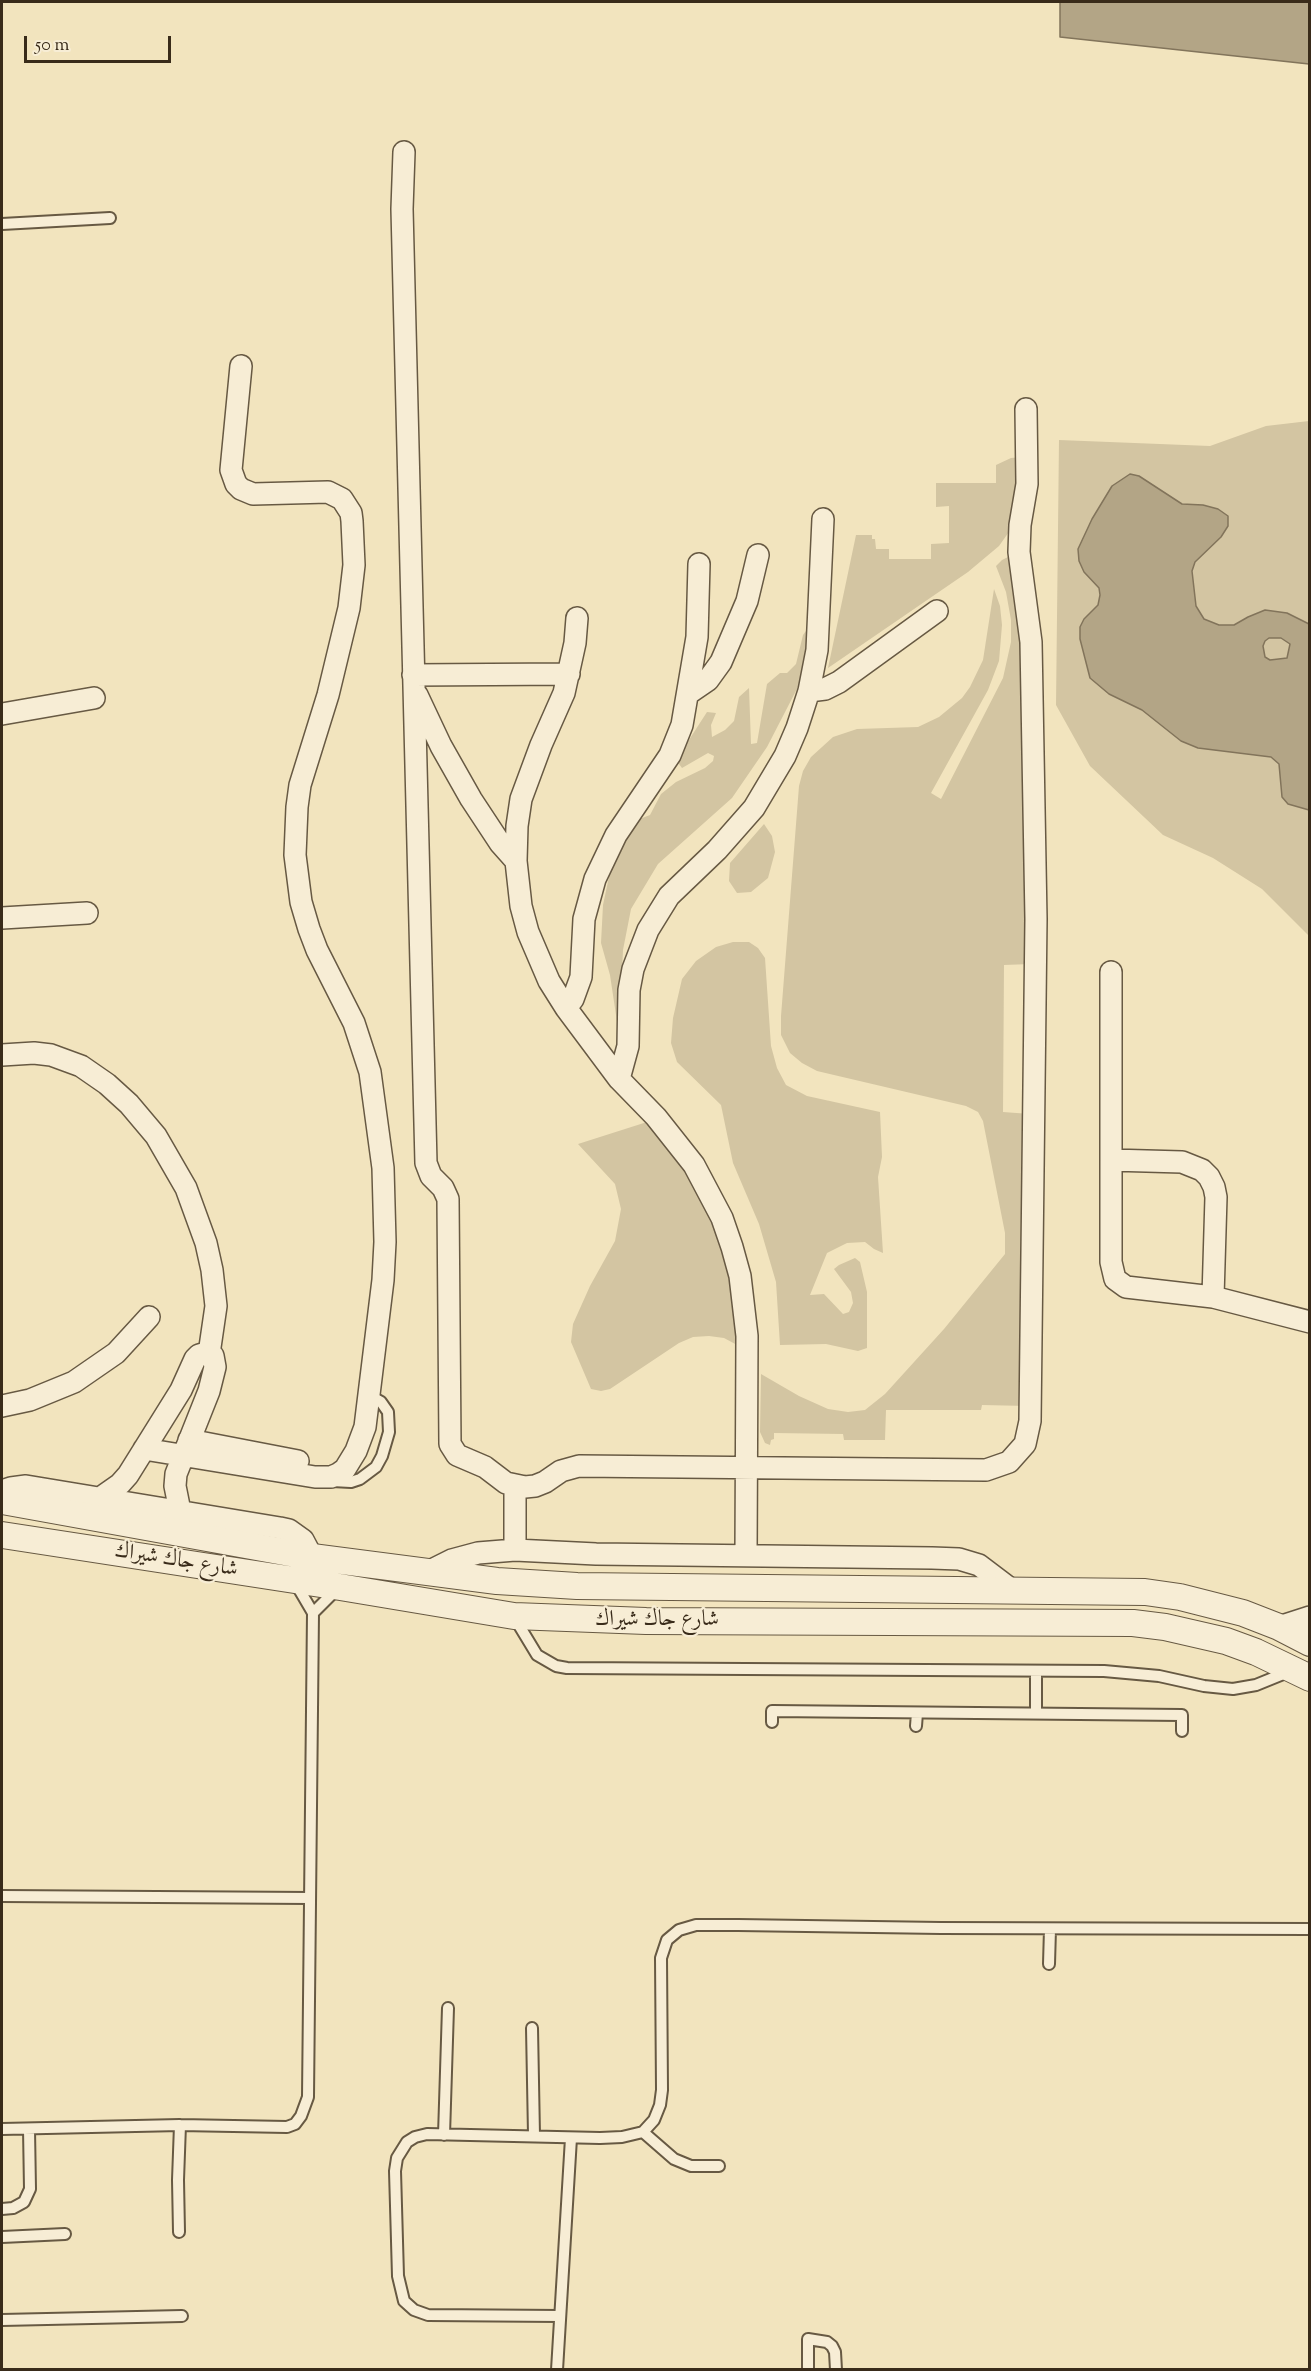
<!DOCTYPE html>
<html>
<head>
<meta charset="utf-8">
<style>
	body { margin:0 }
	#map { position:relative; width:1311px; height:2371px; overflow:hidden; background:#f2e4be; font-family:"Sorts Mill Goudy",serif }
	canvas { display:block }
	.frame { position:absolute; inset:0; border:3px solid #392b1a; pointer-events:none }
	.scale { position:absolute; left:24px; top:36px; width:147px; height:27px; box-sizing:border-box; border:3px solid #392b1a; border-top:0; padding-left:8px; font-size:18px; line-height:21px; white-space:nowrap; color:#392b1a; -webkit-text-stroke:4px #f7edd5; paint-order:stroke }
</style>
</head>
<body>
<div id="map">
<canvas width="1311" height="2371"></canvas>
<div class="frame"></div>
<div class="scale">50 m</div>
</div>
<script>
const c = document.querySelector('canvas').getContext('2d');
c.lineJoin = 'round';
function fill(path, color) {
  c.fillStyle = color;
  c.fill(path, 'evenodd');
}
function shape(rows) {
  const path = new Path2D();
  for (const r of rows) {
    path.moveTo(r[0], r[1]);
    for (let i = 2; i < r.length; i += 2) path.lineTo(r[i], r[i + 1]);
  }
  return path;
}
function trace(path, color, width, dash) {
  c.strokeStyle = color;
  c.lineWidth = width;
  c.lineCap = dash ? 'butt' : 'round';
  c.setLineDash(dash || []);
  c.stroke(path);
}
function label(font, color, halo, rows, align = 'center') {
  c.font = font + ' "Sorts Mill Goudy",Amiri,serif';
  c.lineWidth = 4.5;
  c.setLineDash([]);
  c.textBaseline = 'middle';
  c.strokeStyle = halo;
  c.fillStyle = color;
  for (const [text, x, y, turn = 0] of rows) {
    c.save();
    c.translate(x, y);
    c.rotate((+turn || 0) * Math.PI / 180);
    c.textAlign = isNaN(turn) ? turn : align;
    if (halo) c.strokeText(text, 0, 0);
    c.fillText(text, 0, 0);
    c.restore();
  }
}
fill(shape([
	[1309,421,1309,936,1262,889,1213,858,1163,835,1090,766,1056,705,1059,440,1210,446,1266,426],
	[1022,457,1011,529,999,546,968,572,828,668,856,535,872,535,872,539,875,539,876,549,889,549,889,559,931,559,931,544,949,543,949,506,936,507,936,483,996,483,996,465,1011,458],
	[1012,555,1025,611,1031,964,1004,965,1003,1112,1030,1114,1028,1406,982,1405,981,1410,886,1410,885,1440,844,1440,843,1434,774,1433,774,1439,771,1440,770,1445,765,1443,760,1432,761,1374,799,1396,828,1409,848,1412,865,1410,885,1394,944,1329,1005,1254,1005,1233,983,1121,978,1112,966,1106,817,1071,802,1063,790,1053,781,1035,781,1016,799,786,803,771,811,757,833,737,857,729,918,727,939,717,962,698,970,687,983,660,994,589,1000,606,1002,625,999,661,988,690,931,793,941,799,1003,678,1011,642,1011,620,1006,592,996,566,1002,560],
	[811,624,811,647,799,685,767,747,732,798,658,864,631,909,623,950,619,1035,610,975,601,943,603,905,613,858,632,822,650,815,661,794,676,782,705,768,713,761,714,756,708,753,682,768,676,760,707,712,716,713,711,725,712,737,725,730,734,721,739,697,749,688,751,744,757,743,767,684,780,673,787,673,796,664,803,635],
	[764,824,772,836,775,852,768,878,751,892,737,893,729,881,730,863],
	[733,942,749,942,758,948,765,958,771,1046,777,1068,786,1085,807,1096,880,1112,882,1157,878,1177,883,1253,874,1249,865,1242,847,1243,827,1253,810,1295,824,1294,843,1314,849,1312,853,1303,851,1292,834,1269,839,1265,855,1258,860,1262,867,1292,867,1348,858,1351,826,1344,780,1345,776,1282,759,1224,733,1163,721,1105,677,1062,671,1043,673,1018,682,979,696,961,716,947],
	[647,1122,693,1173,738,1285,739,1346,724,1338,709,1336,693,1337,679,1343,610,1389,601,1391,591,1389,571,1342,573,1324,590,1286,615,1241,621,1209,615,1184,578,1144]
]), '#d3c5a2');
const water = shape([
	[1060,2,1309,2,1309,64,1060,37,1060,2],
	[1130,474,1139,476,1182,504,1203,505,1218,509,1228,516,1228,526,1221,537,1195,562,1192,571,1196,606,1204,619,1219,625,1234,625,1248,617,1265,610,1287,613,1309,624,1309,810,1288,804,1282,797,1279,764,1271,757,1198,748,1181,741,1142,710,1109,694,1090,678,1080,639,1080,627,1084,619,1098,605,1100,595,1099,588,1084,572,1079,561,1078,549,1092,519,1112,486,1130,474],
	[1269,638,1281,638,1290,644,1287,658,1270,660,1265,657,1263,646,1265,641,1269,638]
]);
fill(water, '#b3a586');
trace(water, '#82745b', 1.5);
const service = shape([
	[2,224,110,218],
	[332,1481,351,1482,360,1479,376,1467,382,1456,389,1432,388,1412,381,1402,370,1396],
	[313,1613,336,1590],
	[514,1617,537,1655,556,1666,567,1668,1104,1671,1159,1676,1204,1686,1233,1689,1256,1685,1288,1672],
	[1036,1671,1036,1713],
	[772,1722,772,1711,1182,1715,1182,1731],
	[916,1726,917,1713],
	[2,1896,310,1898],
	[1049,1964,1050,1929],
	[532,2028,534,2135],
	[2,2129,180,2125,287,2127,295,2124,301,2116,308,2097,313,1613,296,1584],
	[643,2132,674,2159,691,2166,719,2166],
	[444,2135,448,2008],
	[2,2209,13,2208,24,2202,30,2189,29,2129],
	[179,2232,178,2180,180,2125],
	[2,2237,65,2234],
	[560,2316,428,2315,414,2310,404,2301,398,2276,395,2171,397,2158,407,2142,415,2137,427,2134,600,2138,622,2137,643,2132,654,2120,660,2105,662,2090,661,1958,667,1940,679,1930,696,1925,738,1925,941,1928,1310,1929],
	[2,2320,182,2316],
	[557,2370,571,2138],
	[808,2370,808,2339,827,2342,832,2346,835,2352,836,2370]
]);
const minor = shape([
	[404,152,402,209,426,1163,431,1176,443,1188,448,1199,450,1444,457,1455,485,1467,506,1483,525,1487,535,1486,545,1482,561,1471,579,1466,986,1470,1009,1462,1025,1444,1030,1421,1036,919,1031,642,1019,552,1020,525,1027,484,1026,409],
	[577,618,575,643,564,693,541,745,521,799,517,826,516,861,521,906,528,932,549,981,566,1008,619,1079,656,1117,694,1165,722,1218,732,1247,740,1276,747,1336,746,1555],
	[413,675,569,674],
	[809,691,825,689,839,682,937,611],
	[689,693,708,680,721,662,747,601,758,555],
	[417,695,441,746,471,799,500,843,516,861],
	[2,714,94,698],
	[2,918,87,913],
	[1111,972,1111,1262,1115,1279,1126,1287,1213,1297,1310,1322],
	[566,1008,573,999,581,977,584,919,595,879,616,835,670,755,682,725,697,637,699,564],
	[2,1055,34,1053,51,1055,81,1066,107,1084,129,1104,156,1136,186,1188,206,1243,212,1270,216,1306,209,1354],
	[619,1079,628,1046,629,990,633,969,648,930,669,896,717,850,754,808,785,756,797,728,809,691,817,650,823,519],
	[1111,1160,1182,1162,1202,1170,1209,1177,1214,1187,1216,1197,1213,1297],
	[2,1406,30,1400,74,1382,116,1353,149,1317],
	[189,1440,298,1461],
	[144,1449,315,1477,331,1477,338,1474,345,1469,356,1451,365,1427,383,1280,385,1242,383,1168,370,1072,354,1023,317,950,309,929,301,902,295,855,297,807,300,785,328,695,349,608,354,565,352,521,351,513,342,499,328,492,253,494,241,489,236,484,231,470,241,366],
	[2,1491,11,1488,26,1486,280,1528,289,1530,303,1540,312,1557],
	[100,1498,120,1484,128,1475,181,1390,195,1359,199,1355,206,1353,213,1356,215,1367,209,1391,176,1474,175,1486,180,1511],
	[515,1550,515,1486],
	[426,1573,452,1560,478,1553,515,1550,596,1554,932,1558,959,1559,979,1565,1012,1590],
	[1279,1627,1310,1617]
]);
const tertiary = shape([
	[2,1501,312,1557,497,1581,577,1586,1145,1592,1180,1597,1243,1613,1279,1627,1310,1643],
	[2,1535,340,1587,514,1616,646,1621,1133,1623,1165,1627,1226,1641,1256,1652,1310,1678]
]);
trace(service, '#675943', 14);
trace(minor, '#675943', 24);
trace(tertiary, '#675943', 28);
trace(service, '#f7edd5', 10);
trace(minor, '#f7edd5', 21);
trace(tertiary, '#f7edd5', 26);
label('22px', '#392b1a', '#f7edd5', [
	["شارع جاك شيراك",176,1562,9],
	["شارع جاك شيراك",657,1621]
]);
</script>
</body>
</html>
